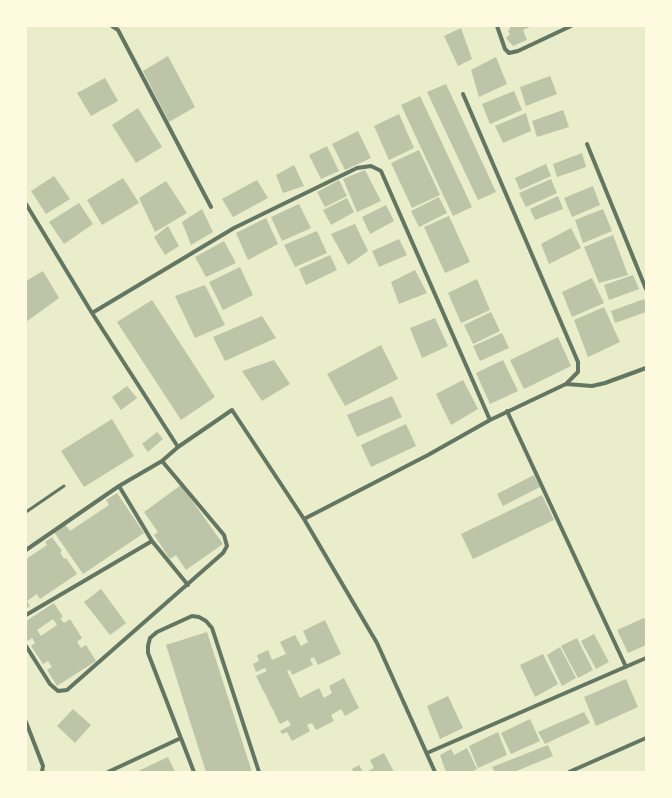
<!DOCTYPE html>
<html>
<head>
<meta charset="utf-8">
<style>
	body { margin:0 }
	#map { position:relative; width:672px; height:798px; overflow:hidden; background:#e9edc9; font-family:"PT Sans",sans-serif }
	canvas { display:block }
	.frame { position:absolute; inset:0; border:27px solid #fefae0; pointer-events:none }
</style>
</head>
<body>
<div id="map">
<canvas width="672" height="798"></canvas>
<div class="frame"></div>
</div>
<script>
const c = document.querySelector('canvas').getContext('2d');
c.lineJoin = 'round';
function fill(path, color) {
  c.fillStyle = color;
  c.fill(path, 'evenodd');
}
function shape(rows) {
  const path = new Path2D();
  for (const r of rows) {
    path.moveTo(r[0], r[1]);
    for (let i = 2; i < r.length; i += 2) path.lineTo(r[i], r[i + 1]);
  }
  return path;
}
function trace(path, color, width, dash) {
  c.strokeStyle = color;
  c.lineWidth = width;
  c.lineCap = dash ? 'butt' : 'round';
  c.setLineDash(dash || []);
  c.stroke(path);
}
fill(shape([
	[510,26,532,26,523,30,527,40,513,46,506,38,510,34,508,31,510,29],
	[461,28,472,59,458,66,444,36],
	[168,56,195,107,169,122,143,71],
	[496,57,507,84,479,97,471,70],
	[550,76,557,94,526,106,520,87],
	[105,78,118,101,91,116,77,93],
	[446,84,496,192,478,200,427,92],
	[514,91,522,110,490,124,482,104],
	[420,96,472,207,453,216,401,105],
	[138,108,162,147,136,163,112,125],
	[563,110,569,127,537,137,532,121],
	[526,113,531,131,503,143,495,126],
	[399,114,414,148,389,160,374,126],
	[358,131,371,158,345,170,332,144],
	[327,146,339,171,321,179,309,155],
	[419,150,440,195,412,208,391,163],
	[582,153,586,167,557,177,553,164],
	[546,164,551,176,520,190,515,178],
	[294,165,304,186,283,193,276,175],
	[365,170,381,201,357,212,343,179],
	[54,176,70,199,46,214,31,191],
	[123,178,139,203,102,225,87,200],
	[551,179,557,193,526,207,519,193],
	[257,180,268,198,233,217,222,199],
	[339,180,347,196,325,207,317,192],
	[166,181,187,213,155,232,139,198],
	[593,186,600,205,572,217,564,198],
	[558,196,563,209,535,220,530,209],
	[439,197,447,213,419,227,411,211],
	[347,198,354,212,331,225,323,210],
	[79,203,93,224,64,244,49,222],
	[299,204,311,228,282,241,271,217],
	[386,205,394,221,370,234,362,217],
	[202,209,213,232,191,245,182,222],
	[603,209,612,231,583,243,575,220],
	[449,216,470,262,445,273,424,227],
	[266,218,278,244,248,260,236,233],
	[355,224,368,251,348,265,331,234],
	[168,226,179,246,165,255,154,237],
	[571,228,581,248,549,264,541,244],
	[317,231,327,253,295,267,284,245],
	[613,235,628,275,599,283,584,247],
	[399,239,407,255,379,267,372,251],
	[224,241,236,263,206,277,195,257],
	[330,255,337,270,306,285,299,269],
	[240,267,253,295,223,310,209,282],
	[415,270,427,293,399,304,391,282],
	[43,271,59,298,26,322,26,281],
	[633,275,639,289,609,300,604,285],
	[592,278,604,303,572,317,562,292],
	[477,279,490,310,461,323,448,293],
	[205,285,225,325,195,338,175,296],
	[644,299,646,304,646,312,615,323,611,311],
	[152,300,215,397,181,420,117,322],
	[604,307,620,342,588,357,574,320],
	[491,312,500,331,473,344,464,325],
	[262,316,276,338,225,361,213,337],
	[435,318,448,346,422,358,410,328],
	[502,333,509,348,480,361,473,346],
	[558,337,571,366,524,389,510,360],
	[381,345,398,379,345,406,327,374],
	[274,360,290,384,262,401,242,371],
	[503,360,518,391,490,404,476,373],
	[463,380,478,409,451,425,436,394],
	[127,386,137,398,121,410,112,397],
	[392,396,402,417,357,437,347,415],
	[112,419,134,456,84,487,61,451],
	[406,424,416,446,371,467,361,445],
	[157,432,163,439,148,452,142,444],
	[534,475,540,487,503,506,497,494],
	[181,485,223,544,186,570,176,555,170,559,154,535,158,532,144,512],
	[117,493,144,533,83,574,54,532,65,524,70,531,109,505,106,500],
	[542,495,554,520,473,559,461,534],
	[52,537,62,551,60,552,64,559,66,558,77,574,40,599,37,594,27,601,30,606,26,609,26,559,47,545,45,542],
	[101,589,126,623,110,635,84,602],
	[54,603,63,617,60,618,64,623,70,619,82,638,77,642,81,648,86,645,96,661,57,686,47,670,52,667,48,661,43,664,31,646,35,643,32,638,28,641,26,638,26,621],
	[53,619,57,625,41,636,37,630],
	[644,618,646,621,646,645,628,653,617,630],
	[325,620,341,654,318,665,314,657,310,659,313,665,292,675,290,670,287,671,300,698,319,688,324,698,332,693,329,686,344,678,359,708,345,716,341,709,331,715,334,721,316,730,312,723,307,725,310,731,292,741,287,732,282,734,280,731,291,725,288,720,280,724,256,676,267,671,265,668,256,672,253,664,259,661,257,655,268,650,272,660,286,654,280,642,295,635,301,646,308,642,303,631],
	[207,632,252,772,206,772,166,645],
	[594,634,609,662,596,669,581,641],
	[577,638,593,670,578,678,561,646],
	[560,647,576,678,562,686,547,655],
	[543,654,558,684,535,697,520,665],
	[626,679,638,707,596,726,584,697],
	[448,696,463,728,440,739,427,706],
	[73,709,91,725,75,743,57,726],
	[584,712,590,723,545,744,538,732],
	[530,719,540,741,511,754,501,733],
	[498,732,507,755,478,768,469,746],
	[548,745,553,756,514,772,495,772,492,767],
	[467,748,477,769,471,772,446,772,440,755,451,749,454,755],
	[384,753,394,772,366,772,374,768,370,760],
	[168,757,175,772,136,772],
	[359,765,363,772,353,772,352,769]
]), '#bcc5a7');
trace(shape([
	[26,512,64,486]
]), '#617663', 3);
trace(shape([
	[112,26,118,30,211,207],
	[497,26,505,49,509,53,518,51,571,26],
	[463,94,578,362,578,372,566,384],
	[587,144,646,289],
	[26,204,92,313,178,447,232,410,304,519,377,643,435,772],
	[92,313,234,228,357,168,371,166,381,171,490,420],
	[507,411,626,667],
	[178,447,162,461,119,486,152,541,188,585],
	[304,519,428,455,490,420,566,384,592,386,605,383,646,368],
	[26,550,119,486],
	[26,615,152,541],
	[26,646,50,684,58,691,67,690,223,553,227,546,224,535,162,461],
	[26,722,43,766,42,772],
	[427,753,646,658],
	[108,772,181,738],
	[194,772,148,653,148,646,150,638,157,632,192,616,199,617,206,621,212,628,259,772],
	[569,772,646,738]
]), '#617663', 4);
</script>
</body>
</html>
